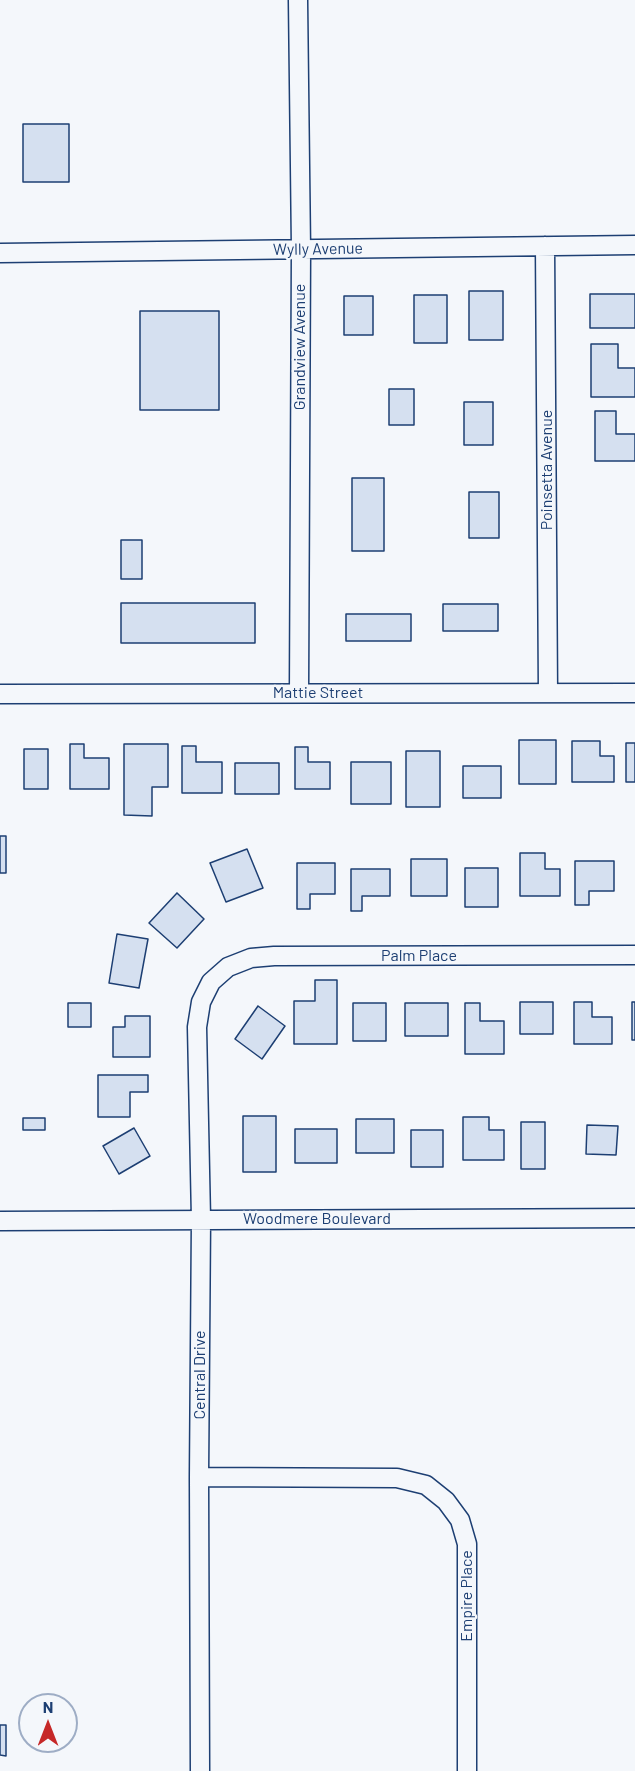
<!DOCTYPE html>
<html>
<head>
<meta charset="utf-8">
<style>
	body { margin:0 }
	#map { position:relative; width:635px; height:1771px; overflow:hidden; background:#f4f7fb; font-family:Barlow,sans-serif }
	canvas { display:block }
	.north { position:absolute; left:18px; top:1693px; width:60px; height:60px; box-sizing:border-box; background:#f4f7fb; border:2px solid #9eadc5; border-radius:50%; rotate:0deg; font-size:16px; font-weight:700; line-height:24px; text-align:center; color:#1d3f73 }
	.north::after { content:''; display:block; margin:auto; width:21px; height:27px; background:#c62828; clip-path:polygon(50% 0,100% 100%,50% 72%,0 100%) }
</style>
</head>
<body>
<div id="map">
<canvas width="635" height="1771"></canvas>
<div class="north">N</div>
</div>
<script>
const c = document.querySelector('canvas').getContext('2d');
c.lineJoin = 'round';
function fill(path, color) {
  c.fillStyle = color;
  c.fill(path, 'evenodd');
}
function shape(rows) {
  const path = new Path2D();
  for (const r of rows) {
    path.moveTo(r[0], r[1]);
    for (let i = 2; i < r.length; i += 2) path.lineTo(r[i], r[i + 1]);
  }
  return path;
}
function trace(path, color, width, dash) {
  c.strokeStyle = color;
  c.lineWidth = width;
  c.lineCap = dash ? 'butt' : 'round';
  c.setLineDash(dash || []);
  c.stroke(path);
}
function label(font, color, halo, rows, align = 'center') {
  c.font = font + ' Barlow,sans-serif';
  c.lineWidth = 4.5;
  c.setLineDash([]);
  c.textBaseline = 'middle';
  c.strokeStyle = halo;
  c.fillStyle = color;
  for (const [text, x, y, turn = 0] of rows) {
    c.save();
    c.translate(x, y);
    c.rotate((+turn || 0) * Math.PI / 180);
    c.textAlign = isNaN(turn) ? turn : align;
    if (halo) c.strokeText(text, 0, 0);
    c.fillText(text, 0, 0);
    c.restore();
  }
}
const building = shape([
	[23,124,69,124,69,182,23,182,23,124],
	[469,291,503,291,503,340,469,340,469,291],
	[590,294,635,294,635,328,590,328,590,294],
	[414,295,447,295,447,343,414,343,414,295],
	[344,296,373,296,373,335,344,335,344,296],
	[140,311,219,311,219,410,140,410,140,311],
	[591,344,618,344,618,368,635,368,635,397,591,397,591,344],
	[389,389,414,389,414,425,389,425,389,389],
	[464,402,493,402,493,445,464,445,464,402],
	[595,411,616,411,616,434,635,434,635,461,595,461,595,411],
	[352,478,384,478,384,551,352,551,352,478],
	[469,492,499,492,499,538,469,538,469,492],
	[121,540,142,540,142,579,121,579,121,540],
	[121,603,255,603,255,643,121,643,121,603],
	[443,604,498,604,498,631,443,631,443,604],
	[346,614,411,614,411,641,346,641,346,614],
	[519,740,556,740,556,784,519,784,519,740],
	[572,741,600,741,600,756,614,756,614,782,572,782,572,741],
	[626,743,635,743,635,782,626,782,626,743],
	[70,744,84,744,84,758,109,758,109,789,70,789,70,744],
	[124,744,168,744,168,787,152,787,152,816,124,815,124,744],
	[182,746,196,746,196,762,222,762,222,793,182,793,182,746],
	[295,747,308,747,308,762,330,762,330,789,295,789,295,747],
	[24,749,48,749,48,789,24,789,24,749],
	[406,751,440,751,440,807,406,807,406,751],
	[351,762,391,762,391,804,351,804,351,762],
	[235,763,279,763,279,794,235,794,235,763],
	[463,766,501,766,501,798,463,798,463,766],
	[0,836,6,836,6,873,0,873,0,836],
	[247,849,263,888,226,902,210,863,247,849],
	[520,853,545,853,545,869,560,869,560,896,520,896,520,853],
	[411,859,447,859,447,896,411,896,411,859],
	[575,861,614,861,614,891,589,891,589,905,575,905,575,861],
	[297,863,335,863,335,894,310,894,310,909,297,909,297,863],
	[465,868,498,868,498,907,465,907,465,868],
	[351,869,390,869,390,896,362,896,362,911,351,911,351,869],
	[177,893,204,919,177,948,149,923,177,893],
	[117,934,148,939,139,988,109,983,117,934],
	[315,980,337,980,337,1044,294,1044,294,1001,315,1001,315,980],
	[520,1002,553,1002,553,1034,520,1034,520,1002],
	[574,1002,592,1002,592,1017,612,1017,612,1044,574,1044,574,1002],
	[632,1002,635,1002,635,1040,632,1040,632,1002],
	[68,1003,91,1003,91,1027,68,1027,68,1003],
	[353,1003,386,1003,386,1041,353,1041,353,1003],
	[405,1003,448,1003,448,1036,405,1036,405,1003],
	[465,1003,480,1003,480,1021,504,1021,504,1054,465,1054,465,1003],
	[258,1006,285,1026,262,1059,235,1039,258,1006],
	[125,1016,150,1016,150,1057,113,1057,113,1027,125,1027,125,1016],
	[98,1075,148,1075,148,1092,130,1092,130,1117,98,1117,98,1075],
	[243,1116,276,1116,276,1172,243,1172,243,1116],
	[463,1117,489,1117,489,1130,504,1130,504,1160,463,1160,463,1117],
	[23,1118,45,1118,45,1130,23,1130,23,1118],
	[356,1119,394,1119,394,1153,356,1153,356,1119],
	[521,1122,545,1122,545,1169,521,1169,521,1122],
	[587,1125,618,1126,616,1155,586,1154,587,1125],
	[134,1128,150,1156,119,1174,103,1146,134,1128],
	[295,1129,337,1129,337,1163,295,1163,295,1129],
	[411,1130,443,1130,443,1167,411,1167,411,1130],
	[0,1725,6,1725,6,1756,0,1755,0,1725]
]);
fill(building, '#d5e0f0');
trace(building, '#1d3f73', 1.5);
const minor = shape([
	[298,0,301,249,299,693],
	[545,246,548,693],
	[0,253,635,245],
	[0,694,635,693],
	[0,1221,635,1218],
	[199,1477,397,1478,426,1485,446,1501,460,1520,467,1544,467,1771],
	[200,1771,199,1477,201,1219,197,1027,201,1002,211,982,228,967,251,958,274,956,635,955]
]);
trace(minor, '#1d3f73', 21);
trace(minor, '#f4f7fb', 18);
label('16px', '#1d3f73', '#f4f7fb', [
	["Wylly Avenue",318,249,-1],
	["Grandview Avenue",300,347,-90],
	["Poinsetta Avenue",547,470,-90],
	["Mattie Street",318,693],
	["Palm Place",419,956],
	["Woodmere Boulevard",317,1219],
	["Central Drive",200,1375,-90],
	["Empire Place",467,1596,-90]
]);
</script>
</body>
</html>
